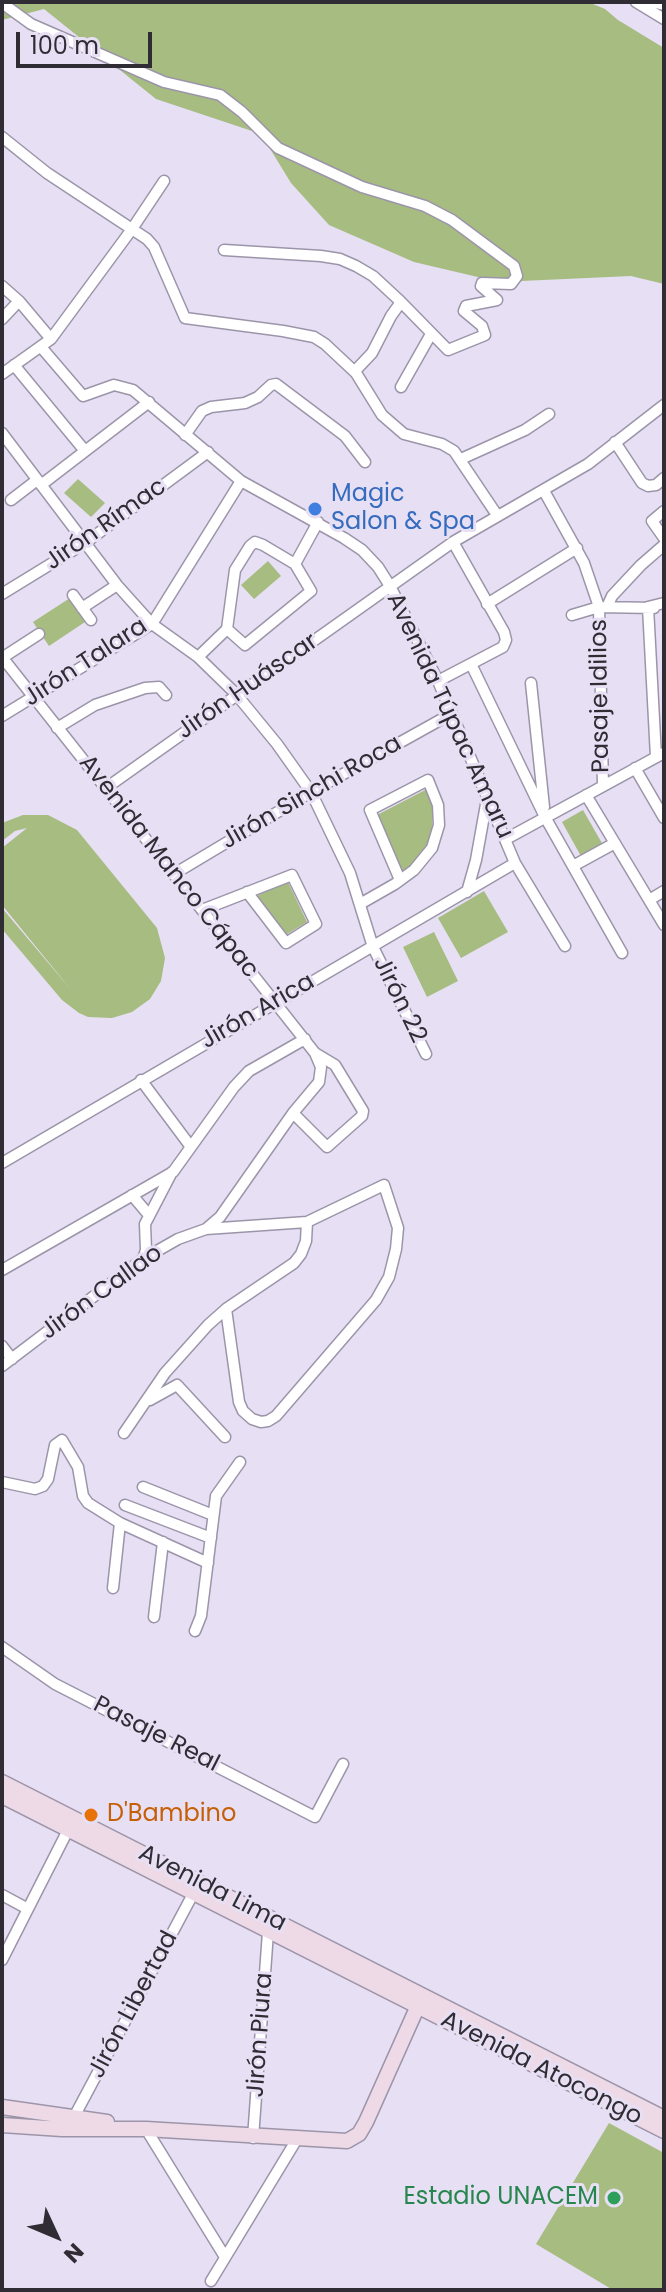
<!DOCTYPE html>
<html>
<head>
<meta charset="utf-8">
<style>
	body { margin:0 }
	#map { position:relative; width:666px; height:2292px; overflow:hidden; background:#e7dff4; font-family:Poppins,sans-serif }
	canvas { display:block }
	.frame { position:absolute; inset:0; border:4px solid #2f2c34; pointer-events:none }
	.north { position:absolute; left:16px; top:2196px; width:80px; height:80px; -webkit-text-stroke:6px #e7dff4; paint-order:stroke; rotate:134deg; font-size:22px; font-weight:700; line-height:32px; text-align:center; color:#2f2c34 }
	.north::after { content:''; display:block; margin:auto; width:28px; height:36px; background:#2f2c34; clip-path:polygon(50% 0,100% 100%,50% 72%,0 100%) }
	.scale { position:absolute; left:16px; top:32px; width:136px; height:36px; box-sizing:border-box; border:4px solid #2f2c34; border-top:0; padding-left:10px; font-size:24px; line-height:28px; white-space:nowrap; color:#2f2c34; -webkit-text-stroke:6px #e7dff4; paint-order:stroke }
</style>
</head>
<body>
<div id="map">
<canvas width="666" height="2292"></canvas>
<div class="frame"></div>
<div class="north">N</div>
<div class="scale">100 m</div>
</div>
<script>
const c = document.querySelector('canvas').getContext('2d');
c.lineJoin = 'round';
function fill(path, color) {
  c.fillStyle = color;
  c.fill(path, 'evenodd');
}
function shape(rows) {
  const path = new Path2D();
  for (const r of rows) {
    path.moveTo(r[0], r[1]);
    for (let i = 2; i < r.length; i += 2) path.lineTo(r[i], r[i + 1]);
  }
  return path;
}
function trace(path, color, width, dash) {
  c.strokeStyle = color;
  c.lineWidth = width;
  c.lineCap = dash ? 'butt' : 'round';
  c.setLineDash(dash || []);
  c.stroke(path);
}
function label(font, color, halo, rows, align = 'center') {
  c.font = font + ' Poppins,sans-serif';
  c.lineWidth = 6;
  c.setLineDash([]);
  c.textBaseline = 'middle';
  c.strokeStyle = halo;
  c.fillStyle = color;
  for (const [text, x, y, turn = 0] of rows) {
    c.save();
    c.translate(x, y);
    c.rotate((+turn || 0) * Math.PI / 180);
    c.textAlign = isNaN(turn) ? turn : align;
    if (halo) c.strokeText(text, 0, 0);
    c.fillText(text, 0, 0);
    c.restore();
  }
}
fill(shape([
	[2,2,588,2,605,9,618,20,664,48,664,284,631,276,499,282,414,262,329,225,291,183,261,134,156,99,44,9,2,20],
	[78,479,105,503,91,517,64,493],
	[268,561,281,576,254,599,241,585],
	[70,598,85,622,49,646,33,622],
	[427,789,433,805,432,832,427,848,411,868,399,875,377,815],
	[583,810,603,845,582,858,562,822],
	[23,815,48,815,77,830,157,928,165,958,161,981,150,999,132,1012,112,1018,88,1017,79,1013,62,1000,2,929,2,908,72,991,2,905,2,848,27,828,15,831,2,841,2,823],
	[287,880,307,922,287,934,255,897],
	[484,891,508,932,461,958,438,918],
	[434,932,458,981,427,997,403,947],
	[609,2123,664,2153,664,2290,613,2290,536,2244]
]), '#a6bc81');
const street = shape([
	[636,2,664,19],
	[652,2,664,5],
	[2,3,31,24,164,82,220,95,242,112,278,148,362,187,425,206,452,220,514,266,517,276,511,284,482,283,481,286,497,300,466,306,464,311,482,326,485,335,448,350,400,301,373,276,356,266,340,259,321,256,224,250],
	[2,137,47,173,147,239,154,247,185,318,283,331,314,337,325,344,356,373,382,415,404,434,442,444,454,451,497,515],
	[2,286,19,301,51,339],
	[2,319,19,301],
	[41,347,83,396,114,385,133,390,241,481,344,538,362,550,378,567,390,586,438,681,515,863,565,946],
	[14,365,85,451],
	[355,371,372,353,391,316,401,302],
	[2,374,51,339,132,229,164,181],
	[401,387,431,334],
	[2,433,117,585,152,624,198,657,236,694,277,744,311,792,350,873,373,947,426,1054],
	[185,435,202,411,211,407,245,403,258,397,271,385,276,384,345,436,365,462],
	[615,442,642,483,648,486,656,485,664,478],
	[461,459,525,430,549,414],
	[41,485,149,402],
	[544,491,584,563,599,607,603,786],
	[11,500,37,480],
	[664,511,652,521,664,538],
	[295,564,318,522],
	[2,594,85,543,208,452],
	[73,595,91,620],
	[487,604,577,548],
	[607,607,612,596,641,565,664,545],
	[82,608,117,585],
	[572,615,599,607,654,608],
	[2,657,315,1053,335,1065,363,1111,362,1116,327,1147,293,1113],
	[198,657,227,629,235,570,250,546,255,542,263,545,295,564,311,591,245,645,227,629],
	[2,658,39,634],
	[471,664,545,817,622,953],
	[438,681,503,647,506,640,504,632,453,542],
	[531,683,544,807],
	[2,716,152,624,241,481],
	[57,728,95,705,145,688,159,687,166,695],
	[656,757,648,607,664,603],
	[635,768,664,818],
	[106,788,453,542,588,464,664,405],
	[586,795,664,925],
	[506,839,664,753],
	[573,866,615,843],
	[174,874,311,792,451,714],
	[467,892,476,860,487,799],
	[649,900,664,891],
	[360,904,395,884,414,870,432,848,439,825,438,805,428,780,370,810,400,880],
	[202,910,292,875,316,924,286,943,247,892],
	[141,1080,191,1147],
	[2,1163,515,863],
	[132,1195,148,1214],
	[206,1229,307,1222,384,1185,398,1228,396,1249,389,1277,376,1300,276,1416,268,1421,261,1422,252,1419,243,1411,239,1402,226,1309],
	[143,1259,146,1250,145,1224,172,1172],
	[2,1270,173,1172,234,1087,249,1071,305,1039],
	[2,1346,12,1359],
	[2,1366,143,1259,178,1239,206,1229,220,1217,293,1113,319,1082,321,1067,315,1053],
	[150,1400,177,1385,225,1437],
	[124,1433,165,1373,208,1325,226,1309,294,1263,301,1254,306,1241,307,1222],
	[2,1482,35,1489,43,1486,48,1479,55,1445,62,1440,78,1467,83,1496,88,1503,120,1523,208,1563],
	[143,1487,213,1515],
	[125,1505,211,1538],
	[113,1588,120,1523],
	[154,1617,163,1542],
	[195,1631,201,1616,216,1496,240,1462],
	[2,1647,55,1684,315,1817,343,1764],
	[2,1895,28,1909],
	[2,1960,68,1830],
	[74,2117,193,1894],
	[146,2129,225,2257],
	[253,2138,268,1932],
	[211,2281,297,2139]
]);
const secondary = shape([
	[2,1782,664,2118],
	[2,1796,664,2131],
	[2,2107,107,2122],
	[2,2125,62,2129,146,2129,347,2141,359,2134,366,2122,421,1999]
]);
trace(street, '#9c95a9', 13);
trace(secondary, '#9c95a9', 17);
trace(street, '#fff', 10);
trace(secondary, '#eedae6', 14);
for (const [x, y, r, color] of [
	[315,509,8,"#3f7fe0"],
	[91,1815,8,"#e8710a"],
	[614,2198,8,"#2e9e5b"]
]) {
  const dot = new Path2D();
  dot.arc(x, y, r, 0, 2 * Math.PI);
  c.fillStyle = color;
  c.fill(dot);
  trace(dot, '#e7dff4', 3);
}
label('24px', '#366cbe', '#e7dff4', [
	["Magic",331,495],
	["Salon & Spa",331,523]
], 'left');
label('24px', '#2f2c34', '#e7dff4', [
	["Jirón Rímac",106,525,-35],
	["Jirón Talara",86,663,-33],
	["Jirón Huáscar",248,687,-35],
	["Pasaje Idilios",601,696,-91],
	["Avenida Túpac Amaru",449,716,65],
	["Jirón Sinchi Roca",312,793,-30],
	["Avenida Manco Cápac",168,867,52],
	["Jirón 22",399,1000,64],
	["Jirón Arica",258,1012,-30],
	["Jirón Callao",102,1293,-36],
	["Pasaje Real",156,1735,27],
	["Avenida Lima",212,1889,27],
	["Jirón Libertad",134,2005,-62],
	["Jirón Piura",261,2035,-86],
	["Avenida Atocongo",541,2069,27]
]);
label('24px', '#c56008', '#e7dff4', [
	["D'Bambino",107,1815]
], 'left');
label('24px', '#27864d', '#e7dff4', [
	["Estadio UNACEM",598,2198]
], 'right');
</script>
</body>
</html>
